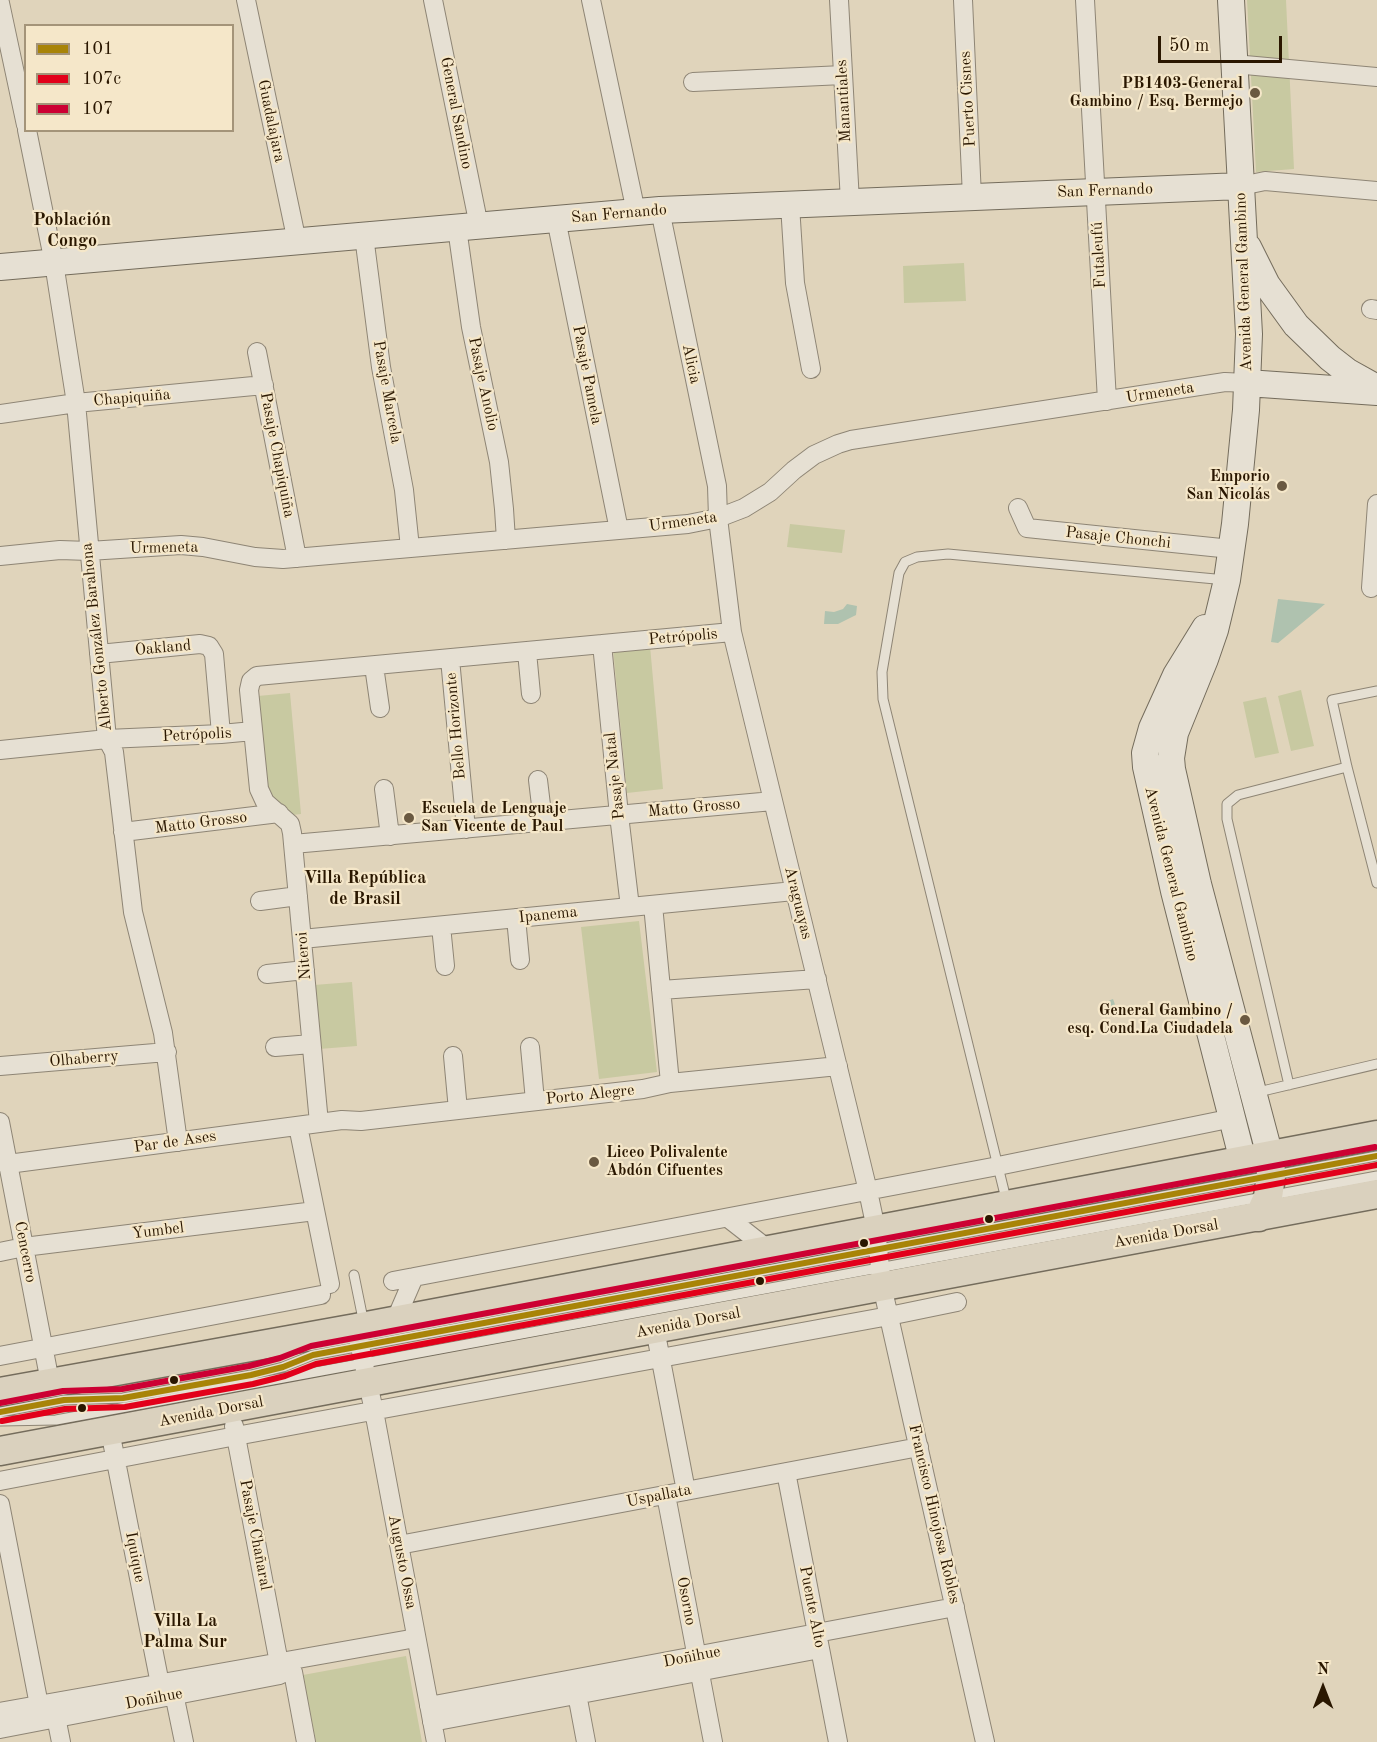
<!DOCTYPE html>
<html>
<head>
<meta charset="utf-8">
<style>
	body { margin:0 }
	#map { position:relative; width:1377px; height:1742px; overflow:hidden; background:#e0d4bb; font-family:"Old Standard TT",serif }
	canvas { display:block }
	.legend { position:absolute; left:24px; top:24px; width:210px; height:108px; box-sizing:border-box; background:#f5e7c9; border:2px solid #a49479; margin:0; padding:8px 10px; list-style:none; font-size:18px; color:#2a1700 }
	.legend li { display:flex; align-items:center; gap:12px; height:30px }
	.legend b { width:30px; border:2px solid #a49479 }
	.north { position:absolute; left:1293px; top:1658px; width:60px; height:60px; -webkit-text-stroke:4px #f5e7c9; paint-order:stroke; rotate:0deg; font-size:16px; font-weight:700; line-height:24px; text-align:center; color:#2a1700 }
	.north::after { content:''; display:block; margin:auto; width:21px; height:27px; background:#2a1700; clip-path:polygon(50% 0,100% 100%,50% 72%,0 100%) }
	.scale { position:absolute; left:1158px; top:36px; width:124px; height:27px; box-sizing:border-box; border:3px solid #2a1700; border-top:0; padding-left:8px; font-size:18px; line-height:21px; white-space:nowrap; color:#2a1700; -webkit-text-stroke:4px #f5e7c9; paint-order:stroke }
</style>
</head>
<body>
<div id="map">
<canvas width="1377" height="1742"></canvas>
<ul class="legend">
<li><b style="height:8px;background:#a88408"></b>101</li>
<li><b style="height:8px;background:#e2001a"></b>107c</li>
<li><b style="height:8px;background:#c03"></b>107</li>
</ul>
<div class="north">N</div>
<div class="scale">50 m</div>
</div>
<script>
const c = document.querySelector('canvas').getContext('2d');
c.lineJoin = 'round';
function fill(path, color) {
  c.fillStyle = color;
  c.fill(path, 'evenodd');
}
function shape(rows) {
  const path = new Path2D();
  for (const r of rows) {
    path.moveTo(r[0], r[1]);
    for (let i = 2; i < r.length; i += 2) path.lineTo(r[i], r[i + 1]);
  }
  return path;
}
function trace(path, color, width, dash) {
  c.strokeStyle = color;
  c.lineWidth = width;
  c.lineCap = dash ? 'butt' : 'round';
  c.setLineDash(dash || []);
  c.stroke(path);
}
function label(font, color, halo, rows, align = 'center') {
  c.font = font + ' "Old Standard TT",serif';
  c.lineWidth = 4.5;
  c.setLineDash([]);
  c.textBaseline = 'middle';
  c.strokeStyle = halo;
  c.fillStyle = color;
  for (const [text, x, y, turn = 0] of rows) {
    c.save();
    c.translate(x, y);
    c.rotate((+turn || 0) * Math.PI / 180);
    c.textAlign = isNaN(turn) ? turn : align;
    if (halo) c.strokeText(text, 0, 0);
    c.fillText(text, 0, 0);
    c.restore();
  }
}
fill(shape([
	[1247,0,1286,0,1294,169,1256,172],
	[964,263,966,301,904,303,903,266],
	[790,524,845,530,842,553,787,547],
	[650,646,663,789,627,793,613,649],
	[1301,690,1314,746,1291,751,1278,696],
	[290,693,301,814,268,818,258,696],
	[1266,697,1279,753,1255,758,1243,702],
	[639,921,657,1072,599,1079,581,927],
	[352,982,357,1046,319,1049,314,985],
	[406,1656,422,1742,316,1742,303,1675]
]), '#c8c9a1');
fill(shape([
	[1278,599,1325,604,1278,643,1271,642],
	[847,604,857,606,856,615,838,624,824,624,825,611,834,612,843,609],
	[1113,999,1118,1013,1104,1017,1100,1004]
]), '#afc2af');
const lane = shape([
	[1377,691,1332,700,1347,767,1377,883],
	[1289,1085,1227,819,1227,804,1238,795,1347,767],
	[1254,1093,1377,1064],
	[1007,1203,883,699,882,672,899,573,905,562,917,557,948,554,1226,580],
	[354,1275,364,1324],
	[0,1412,64,1400,123,1398,251,1375,283,1367,313,1355,1377,1156],
	[0,1421,56,1420,1377,1176]
]);
const street = shape([
	[246,0,297,242],
	[433,0,479,226],
	[591,0,636,212],
	[839,0,850,202],
	[963,0,972,197],
	[1085,0,1107,401],
	[0,3,26,125],
	[1234,64,1377,77],
	[693,82,843,75],
	[27,130,54,263,76,403,107,739,114,752,133,912,163,1033,178,1142],
	[1241,186,1265,181,1377,191],
	[790,205,795,283,811,369],
	[660,210,717,486,718,518,732,632,868,1191,876,1229,882,1286,985,1742],
	[556,219,619,530],
	[457,228,471,327,499,462,504,509,506,540],
	[364,236,381,367,404,490,410,548],
	[1371,309,1377,310],
	[257,352,297,558],
	[0,414,76,403,264,385],
	[1018,508,1027,528,1231,549],
	[0,556,60,550,89,551,181,545,203,547,255,557,283,559,688,524,718,518,744,508,770,492,794,470,814,455,838,444,851,440,1225,382,1247,383],
	[1371,588,1377,504],
	[602,644,619,815,630,907],
	[527,652,531,694],
	[99,654,200,644,209,646,214,654,221,734],
	[450,659,466,829],
	[374,666,380,708],
	[0,750,107,739,221,734,253,731],
	[538,780,543,822],
	[384,789,390,836],
	[123,832,279,813],
	[293,844,773,801],
	[260,901,298,896],
	[653,905,670,1083],
	[516,918,520,960],
	[441,926,445,966],
	[302,939,794,891],
	[267,974,305,970],
	[661,990,817,979],
	[275,1047,311,1044],
	[530,1047,535,1101],
	[453,1056,458,1110],
	[0,1066,167,1052],
	[0,1122,50,1382],
	[319,1123,292,833,290,824,265,802,259,789,249,690,251,681,257,676,732,632],
	[298,1126,330,1284],
	[0,1162,8,1164,342,1120,361,1121,643,1089,670,1083,838,1066],
	[728,1218,769,1250],
	[0,1252,24,1247,315,1211],
	[393,1281,998,1166,1233,1118],
	[395,1321,414,1277],
	[356,1328,374,1411,436,1742],
	[655,1329,686,1491],
	[0,1356,321,1295],
	[234,1426,279,1663],
	[110,1431,160,1684],
	[786,1472,838,1742],
	[0,1481,236,1436,889,1316,957,1302],
	[666,1495,713,1742],
	[0,1504,39,1705],
	[399,1545,919,1447],
	[293,1672,306,1742],
	[172,1684,184,1742],
	[577,1694,586,1742],
	[429,1706,955,1607],
	[54,1707,61,1742],
	[0,1712,416,1638],
	[432,1722,820,1649],
	[0,1729,280,1675]
]);
const secondary = shape([
	[1231,0,1249,334,1246,410,1235,524,1227,580,1215,630,1205,659,1175,733,1171,758,1172,769,1198,884,1270,1156],
	[1248,247,1267,285,1296,325,1330,358,1348,372,1377,388],
	[0,267,660,210,1241,186],
	[1247,383,1377,392],
	[1205,628,1176,675,1152,728,1145,753,1146,767,1174,891,1243,1161]
]);
const primary = shape([
	[1259,1217,1268,1197,1271,1176,1270,1156],
	[0,1392,356,1328,1377,1135],
	[0,1451,1377,1194]
]);
trace(lane, '#8e8575', 11);
trace(street, '#8e8575', 20);
trace(secondary, '#746c5c', 28);
trace(primary, '#746c5c', 31);
trace(lane, '#e6e0d3', 9);
trace(street, '#e6e0d3', 18);
trace(secondary, '#e6e0d3', 26);
trace(primary, '#dad1be', 28);
trace(shape([
	[0,1412,64,1400,123,1398,251,1375,283,1367,313,1355,1377,1156]
]), '#a88408', 6);
trace(shape([
	[2,1421,65,1409,125,1407,253,1384,285,1376,316,1364,1377,1165]
]), '#e2001a', 6);
trace(shape([
	[0,1403,63,1391,122,1389,249,1366,280,1358,311,1346,1375,1147]
]), '#c03', 6);
for (const [x, y, r, color] of [
	[1255,93,6,"#6a5941"],
	[1282,486,6,"#6a5941"],
	[409,818,6,"#6a5941"],
	[1245,1020,6,"#6a5941"],
	[594,1162,6,"#6a5941"],
	[989,1219,5,"#2a1700"],
	[864,1243,5,"#2a1700"],
	[760,1281,5,"#2a1700"],
	[174,1380,5,"#2a1700"],
	[82,1408,5,"#2a1700"]
]) {
  const dot = new Path2D();
  dot.arc(x, y, r, 0, 2 * Math.PI);
  c.fillStyle = color;
  c.fill(dot);
  trace(dot, '#f5e7c9', 2);
}
label('bold 16px', '#2a1700', '#f5e7c9', [
	["PB1403-General",1243,84],
	["Gambino / Esq. Bermejo",1243,102],
	["Emporio",1270,477],
	["San Nicolás",1270,495],
	["Escuela de Lenguaje",421,809,"left"],
	["San Vicente de Paul",421,827,"left"],
	["General Gambino /",1233,1011],
	["esq. Cond.La Ciudadela",1233,1029],
	["Liceo Polivalente",606,1153,"left"],
	["Abdón Cifuentes",606,1171,"left"]
], 'right');
label('16px', '#2a1700', '#f5e7c9', [
	["Puerto Cisnes",968,99,-93],
	["Manantiales",844,101,-93],
	["General Sandino",456,113,79],
	["Guadalajara",271,121,78],
	["San Fernando",1105,191,-2],
	["San Fernando",619,214,-5],
	["Futaleufú",1099,255,-93],
	["Avenida General Gambino",1244,282,-92],
	["Alicia",691,364,78],
	["Pasaje Pamela",587,375,79],
	["Pasaje Anolio",483,384,78],
	["Pasaje Marcela",387,392,80],
	["Urmeneta",1160,393,-9],
	["Chapiquiña",132,398,-5],
	["Pasaje Chapiquiña",277,455,79],
	["Urmeneta",683,522,-8],
	["Pasaje Chonchi",1118,538,6],
	["Urmeneta",164,548,-1],
	["Alberto González Barahona",97,637,-96],
	["Petrópolis",683,637,-5],
	["Oakland",163,648,-5],
	["Bello Horizonte",456,726,-95],
	["Petrópolis",197,735,-3],
	["Pasaje Natal",615,776,-96],
	["Matto Grosso",694,808,-5],
	["Matto Grosso",201,823,-7],
	["Avenida General Gambino",1171,874,76],
	["Araguayas",798,903,76],
	["Ipanema",548,915,-6],
	["Niteroi",304,956,-95],
	["Olhaberry",84,1059,-5],
	["Porto Alegre",590,1095,-6],
	["Par de Ases",175,1142,-8],
	["Yumbel",158,1231,-7],
	["Avenida Dorsal",1166,1234,-10],
	["Cencerro",25,1252,79],
	["Avenida Dorsal",688,1323,-11],
	["Avenida Dorsal",211,1412,-11],
	["Uspallata",659,1496,-11],
	["Francisco Hinojosa Robles",934,1514,77],
	["Pasaje Chañaral",255,1535,79],
	["Iquique",135,1557,79],
	["Augusto Ossa",402,1562,79],
	["Osorno",686,1601,79],
	["Puente Alto",812,1607,79],
	["Doñihue",692,1657,-11],
	["Doñihue",154,1699,-11]
]);
label('bold 18px', '#2a1700', '#f5e7c9', [
	["Población",72,220],
	["Congo",72,241],
	["Villa República",365,878],
	["de Brasil",365,899],
	["Villa La",185,1621],
	["Palma Sur",185,1642]
]);
</script>
</body>
</html>
